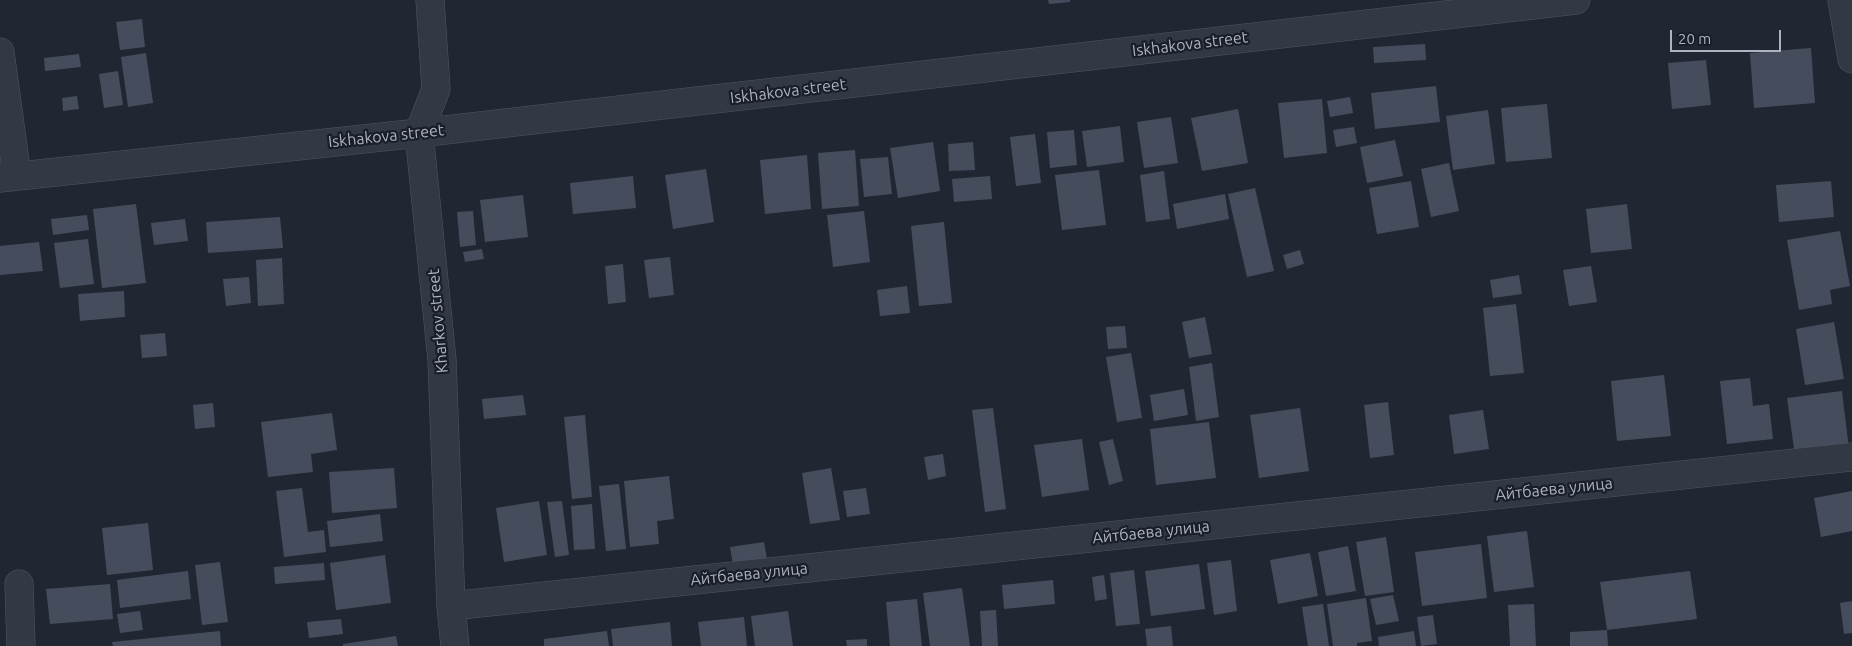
<!DOCTYPE html>
<html>
<head>
<meta charset="utf-8">
<style>
	body { margin:0 }
	#map { position:relative; width:1852px; height:646px; overflow:hidden; background:#202733; font-family:Ubuntu,sans-serif }
	canvas { display:block }
	.scale { position:absolute; left:1670px; top:30px; width:111px; height:22px; box-sizing:border-box; border:2px solid #adb3c1; border-top:0; padding-left:6px; font-size:15px; line-height:18px; white-space:nowrap; color:#adb3c1; -webkit-text-stroke:4px #191e28; paint-order:stroke }
</style>
</head>
<body>
<div id="map">
<canvas width="1852" height="646"></canvas>
<div class="scale">20 m</div>
</div>
<script>
const c = document.querySelector('canvas').getContext('2d');
c.lineJoin = 'round';
function fill(path, color) {
  c.fillStyle = color;
  c.fill(path, 'evenodd');
}
function shape(rows) {
  const path = new Path2D();
  for (const r of rows) {
    path.moveTo(r[0], r[1]);
    for (let i = 2; i < r.length; i += 2) path.lineTo(r[i], r[i + 1]);
  }
  return path;
}
function trace(path, color, width, dash) {
  c.strokeStyle = color;
  c.lineWidth = width;
  c.lineCap = dash ? 'butt' : 'round';
  c.setLineDash(dash || []);
  c.stroke(path);
}
function label(font, color, halo, rows, align = 'center') {
  c.font = font + ' Ubuntu,sans-serif';
  c.lineWidth = 4.5;
  c.setLineDash([]);
  c.textBaseline = 'middle';
  c.strokeStyle = halo;
  c.fillStyle = color;
  for (const [text, x, y, turn = 0] of rows) {
    c.save();
    c.translate(x, y);
    c.rotate((+turn || 0) * Math.PI / 180);
    c.textAlign = isNaN(turn) ? turn : align;
    if (halo) c.strokeText(text, 0, 0);
    c.fillText(text, 0, 0);
    c.restore();
  }
}
fill(shape([
	[1048,0,1070,0,1070,2,1049,4],
	[142,19,145,47,120,50,116,22],
	[1425,44,1426,60,1374,63,1373,47],
	[1811,48,1815,103,1754,108,1750,53],
	[146,53,153,103,128,107,121,57],
	[79,54,81,67,45,71,44,58],
	[1706,60,1711,105,1672,109,1668,63],
	[118,71,123,105,104,108,99,74],
	[1436,86,1440,122,1375,129,1371,93],
	[77,96,79,109,63,111,62,98],
	[1350,97,1353,113,1330,117,1327,101],
	[1322,99,1327,153,1284,158,1278,103],
	[1547,104,1552,158,1506,162,1501,108],
	[1238,109,1248,163,1202,171,1191,118],
	[1488,110,1495,164,1453,170,1446,116],
	[1171,117,1178,163,1144,168,1137,122],
	[1120,126,1124,162,1087,167,1082,131],
	[1354,127,1357,143,1336,147,1333,130],
	[1074,130,1077,165,1050,168,1047,132],
	[1035,134,1041,183,1016,186,1010,137],
	[1395,140,1403,176,1367,183,1360,147],
	[933,142,940,191,898,198,890,148],
	[973,142,975,170,949,171,948,144],
	[855,150,859,206,822,209,818,153],
	[807,155,811,209,765,214,760,160],
	[888,157,892,194,864,197,860,159],
	[1449,163,1459,211,1431,217,1421,169],
	[706,169,714,222,673,229,665,175],
	[1099,170,1106,225,1062,230,1055,175],
	[1164,171,1170,219,1146,222,1140,175],
	[633,176,636,208,573,214,570,183],
	[990,176,992,199,954,202,952,179],
	[1411,181,1419,227,1377,234,1369,188],
	[1831,181,1834,217,1779,222,1776,185],
	[1255,188,1274,271,1247,277,1228,194],
	[1225,194,1229,219,1177,229,1173,204],
	[523,195,528,237,485,242,480,200],
	[136,204,146,283,102,288,93,209],
	[1627,204,1632,249,1591,253,1586,209],
	[473,211,476,245,460,247,457,212],
	[864,211,870,262,833,267,827,215],
	[87,215,89,230,53,235,51,219],
	[280,217,283,248,208,253,206,222],
	[185,219,188,241,154,245,151,223],
	[944,222,952,303,919,306,911,226],
	[1840,231,1850,286,1830,290,1832,304,1799,310,1787,240],
	[88,239,94,284,60,288,54,243],
	[39,242,43,271,0,275,0,246],
	[482,249,484,259,465,262,463,252],
	[1300,250,1304,264,1287,269,1283,255],
	[670,257,674,295,649,298,644,260],
	[282,258,284,304,258,306,256,260],
	[623,264,626,302,608,304,605,266],
	[1591,266,1597,302,1569,306,1563,270],
	[1519,275,1522,294,1493,298,1490,280],
	[249,277,251,303,226,306,223,279],
	[907,286,910,313,880,316,877,290],
	[124,291,125,317,80,321,78,294],
	[1516,304,1524,373,1490,376,1483,308],
	[1205,317,1212,354,1189,358,1182,322],
	[1834,322,1844,379,1805,385,1796,329],
	[1125,326,1127,348,1108,349,1106,327],
	[165,333,167,356,142,358,140,335],
	[1131,353,1142,418,1117,422,1106,357],
	[1212,363,1219,417,1196,421,1189,367],
	[1664,375,1671,436,1617,441,1611,381],
	[1750,378,1753,406,1769,404,1773,439,1727,444,1720,381],
	[1184,389,1188,415,1154,421,1150,395],
	[1842,391,1849,449,1795,456,1787,398],
	[523,395,526,415,484,419,482,399],
	[1388,402,1394,455,1370,458,1364,405],
	[213,403,215,427,195,429,193,405],
	[993,408,1006,509,985,512,972,410],
	[1300,408,1309,471,1259,478,1250,415],
	[1483,410,1489,449,1454,454,1449,415],
	[332,413,337,450,311,454,313,472,268,477,261,422],
	[585,415,592,497,572,499,564,417],
	[1209,422,1216,478,1156,485,1150,429],
	[1082,439,1089,490,1042,497,1034,445],
	[1113,439,1123,481,1109,485,1099,442],
	[943,454,946,476,928,480,924,457],
	[394,468,397,508,332,513,329,472],
	[831,468,840,520,810,524,802,473],
	[669,476,674,519,657,521,659,544,630,547,624,481],
	[619,484,626,549,606,551,599,486],
	[302,488,308,532,324,530,326,552,284,557,276,491],
	[866,488,870,514,847,517,843,491],
	[1852,491,1852,531,1821,537,1814,498],
	[539,501,547,555,504,562,496,508],
	[562,501,569,555,555,557,547,502],
	[592,504,595,549,574,550,571,506],
	[380,514,383,541,330,547,327,521],
	[148,523,153,570,107,575,102,528],
	[1527,531,1534,587,1494,592,1487,536],
	[1386,537,1394,592,1365,596,1356,542],
	[764,542,767,559,733,565,730,547],
	[1481,544,1487,598,1422,606,1415,552],
	[1348,546,1356,591,1326,596,1318,552],
	[1310,553,1318,596,1278,604,1270,560],
	[385,555,391,603,336,610,330,563],
	[1231,560,1237,611,1214,615,1207,563],
	[220,562,228,622,202,625,195,565],
	[324,563,325,580,275,584,274,567],
	[1199,564,1205,609,1151,616,1145,571],
	[1134,570,1140,624,1116,626,1110,573],
	[188,571,191,599,120,608,117,580],
	[1690,571,1697,619,1607,630,1600,582],
	[1104,575,1107,599,1095,601,1092,577],
	[1053,580,1055,604,1004,609,1002,585],
	[110,584,113,619,50,624,46,589],
	[962,588,970,646,930,646,923,593],
	[1393,595,1399,621,1376,625,1370,599],
	[1366,598,1372,641,1357,643,1357,646,1333,646,1327,604],
	[917,599,922,646,890,646,886,602],
	[1852,601,1852,633,1844,634,1840,603],
	[1323,604,1329,646,1308,646,1302,607],
	[1534,604,1536,646,1510,646,1508,605],
	[996,610,998,646,982,646,980,611],
	[140,611,143,630,120,633,117,614],
	[788,611,793,646,755,646,751,616],
	[1433,615,1437,644,1421,646,1417,617],
	[744,617,747,646,701,646,698,622],
	[341,619,343,634,309,638,307,622],
	[670,622,672,646,613,646,611,629],
	[1171,626,1173,646,1147,646,1145,629],
	[1607,630,1608,646,1570,646,1570,632],
	[220,631,221,646,113,646,112,642],
	[607,631,609,646,544,646,544,639],
	[1414,631,1416,646,1379,646,1378,637],
	[396,636,398,646,343,646,343,644],
	[867,639,867,646,847,646,846,640]
]), '#454d5c');
const minor = shape([
	[430,0,436,89,419,133,442,360,451,606,455,646],
	[1842,0,1852,59],
	[0,52,17,176],
	[0,178,419,133,1576,0],
	[19,584,21,646],
	[451,606,1852,457]
]);
trace(minor, '#515662', 29);
trace(minor, '#333944', 28);
label('16px', '#adb3c1', '#191e28', [
	["Iskhakova street",1190,44,-7],
	["Iskhakova street",788,91,-7],
	["Iskhakova street",386,136,-6],
	["Kharkov street",438,321,-95],
	["Айтбаева улица",1554,489,-6],
	["Айтбаева улица",1151,532,-6],
	["Айтбаева улица",749,574,-6]
]);
</script>
</body>
</html>
